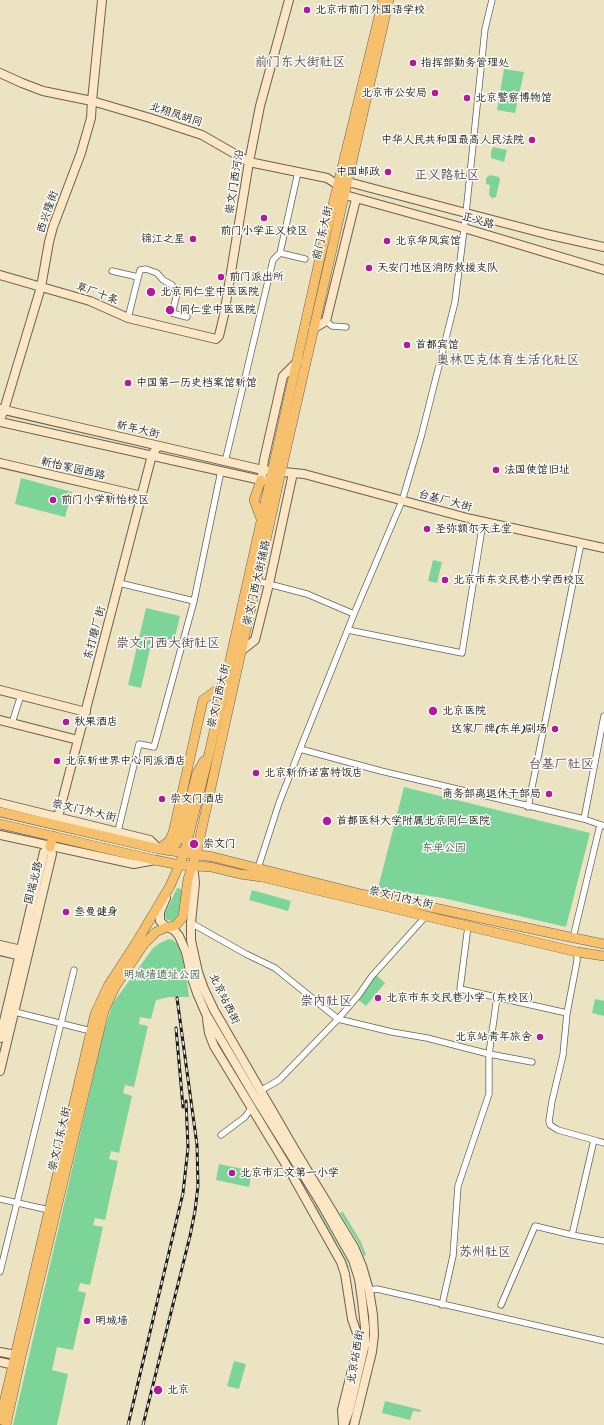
<!DOCTYPE html>
<html>
<head>
<meta charset="utf-8">
<style>
	body { margin:0 }
	canvas { display:block; background:#ece3c3 }
</style>
</head>
<body>
<canvas width="604" height="1425"></canvas>
<script>
const c = document.querySelector('canvas').getContext('2d');
c.lineJoin = 'round';
function fill(path, color) {
  c.fillStyle = color;
  c.fill(path, 'evenodd');
}
function shape(rows) {
  const path = new Path2D();
  for (const r of rows) {
    path.moveTo(r[0], r[1]);
    for (let i = 2; i < r.length; i += 2) path.lineTo(r[i], r[i + 1]);
  }
  return path;
}
function trace(path, color, width, dash) {
  c.strokeStyle = color;
  c.lineWidth = width;
  c.lineCap = dash ? 'butt' : 'round';
  c.setLineDash(dash || []);
  c.stroke(path);
}
function label(font, color, halo, rows, align = 'center') {
  c.font = font + ' Sriracha,"LXGW WenKai TC",sans-serif';
  c.lineWidth = 3;
  c.setLineDash([]);
  c.textBaseline = 'middle';
  c.strokeStyle = halo;
  c.fillStyle = color;
  for (const [text, x, y, turn = 0] of rows) {
    c.save();
    c.translate(x, y);
    c.rotate((+turn || 0) * Math.PI / 180);
    c.textAlign = isNaN(turn) ? turn : align;
    if (halo) c.strokeText(text, 0, 0);
    c.fillText(text, 0, 0);
    c.restore();
  }
}
fill(shape([
	[504,69,524,72,515,113,497,110],
	[493,147,507,150,504,162,491,158,491,151],
	[490,175,499,177,500,180,496,197,492,198,489,195,490,185,486,184,486,178],
	[21,478,72,492,65,517,15,504],
	[433,560,442,562,437,583,428,581],
	[146,608,180,616,174,641,153,636,141,688,128,685],
	[404,787,590,833,566,927,443,898,378,888],
	[177,888,181,889,182,892,178,917,174,921,168,920,166,919,165,914],
	[252,890,291,901,288,911,249,900],
	[169,939,173,940,179,946,186,973,189,997,169,997,156,1000,151,1019,140,1017,139,1024,148,1026,134,1087,125,1085,123,1093,132,1096,119,1153,111,1151,109,1159,118,1161,105,1220,95,1218,93,1225,103,1227,90,1285,80,1283,78,1291,86,1293,73,1350,57,1347,52,1370,68,1374,57,1425,13,1425,104,1031,113,1003,153,948,160,943],
	[376,975,385,983,366,1006,357,999],
	[595,999,604,1001,604,1016,592,1013],
	[219,1164,252,1171,249,1187,216,1180],
	[315,1204,346,1260,349,1268,347,1268,312,1205],
	[343,1212,361,1242,366,1255,364,1256,359,1244,340,1213],
	[234,1361,246,1364,239,1389,227,1386],
	[385,1401,421,1410,421,1412,413,1411,410,1420,382,1413]
]), '#7cd499');
const street = shape([
	[280,253,298,172],
	[112,271,138,277],
	[128,318,140,270,146,269,157,273,163,280,172,285,177,294,172,313,187,317],
	[326,321,332,326,346,327],
	[225,462,273,260,280,253,305,259],
	[257,581,307,594,354,614],
	[119,583,194,601],
	[348,630,462,653,483,522],
	[12,723,21,695],
	[300,749,381,771,584,819,604,826],
	[528,807,581,543],
	[584,819,604,716],
	[118,831,139,744,154,747,194,601,221,471],
	[258,868,279,803,300,749,354,614,402,501,421,437,455,302,466,213,485,29,492,0],
	[191,923,246,954,275,968,338,1019,392,1032,427,1038,489,1054,532,1062],
	[468,926,460,989,567,1013],
	[573,938,600,825],
	[577,952,577,961,567,1013,563,1055,552,1101,549,1121,550,1125,558,1130,594,1140,572,1235,604,1241],
	[11,1011,91,1031],
	[260,1091,279,1080,338,1019,358,996,372,976,426,916],
	[221,1135,245,1117,252,1107],
	[594,1140,604,1143],
	[0,1199,49,1210],
	[0,1272,74,970],
	[369,1290,377,1289,604,1341],
	[442,1305,453,1256,458,1186,489,1094,489,1054,497,997],
	[501,1305,535,1226,572,1235]
]);
const secondary = shape([
	[0,73,22,83,43,91,92,101,150,118,202,135,249,162,327,178,338,185,345,195,464,228,604,270],
	[343,183,348,182,546,234,604,247],
	[0,275,90,301,128,318,216,339,219,336,224,315,249,162,260,106,289,0],
	[313,329,326,321,356,199],
	[0,409,263,470,304,474,471,519,604,548],
	[0,420,4,410,41,287,49,242,53,227,81,153,91,118,92,101,102,0],
	[0,422,261,480,270,481,275,477],
	[0,463,142,496],
	[262,475,264,460,283,376,298,361],
	[241,651,255,640,269,584,293,473],
	[0,690,86,712],
	[0,720,78,740],
	[0,803,150,840,159,849],
	[58,817,152,455,158,446],
	[0,835,134,864,155,860],
	[193,865,195,883,191,923,191,940,198,972,204,989,214,1010,295,1150,354,1247,362,1266,369,1290,373,1315,374,1335,372,1352,354,1425],
	[166,898,160,912,160,921,165,926,174,930,179,936,186,952,191,975,197,993,206,1014,255,1097,322,1205,353,1260,359,1279,362,1300,365,1327,365,1344,349,1411,344,1425],
	[0,945,26,951],
	[0,951,25,957],
	[207,1019,209,1033,214,1046,291,1173,341,1262,345,1274,352,1319,360,1342],
	[0,1038,44,852,50,847,52,854,0,1071],
	[0,1352,21,1356],
	[0,1362,19,1366],
	[343,1424,342,1410,360,1338]
]);
const primary = shape([
	[261,519,254,500,261,480],
	[0,812,159,849,213,857,361,894,416,904,560,935,604,944],
	[0,824,155,860,180,865,211,867,240,874,262,877,577,952,604,956],
	[50,847,53,836],
	[159,849,169,841,173,833,203,700,225,684],
	[169,851,180,838,197,773,204,761],
	[0,1420,95,1014,108,986,136,943,170,886,184,854,209,754,319,262,383,0],
	[6,1425,21,1357,104,1011,115,987,144,944,156,932,165,928,176,925,183,917,188,879,196,855,281,472,389,0]
]);
trace(street, '#656256', 7);
trace(secondary, '#656256', 10);
trace(primary, '#656256', 10);
trace(street, '#fff', 5.5);
trace(secondary, '#fce6c4', 8);
trace(primary, '#f7c06c', 9);
const rail = shape([
	[176,1028,183,1107],
	[128,1425,183,1193,188,1148,186,1101],
	[143,1425,190,1236,195,1211,198,1186,197,1145,177,998]
]);
trace(rail, '#1c1c1c', 3);
trace(rail, '#fdfcf7', 1.5, [4.5]);
for (const [x, y, r, color] of [
	[307,10,4,"#b5179e"],
	[413,63,4,"#b5179e"],
	[435,93,4,"#b5179e"],
	[467,98,4,"#b5179e"],
	[532,140,4,"#b5179e"],
	[388,172,4,"#b5179e"],
	[264,218,4,"#b5179e"],
	[193,239,4,"#b5179e"],
	[387,241,4,"#b5179e"],
	[369,268,4,"#b5179e"],
	[221,277,4,"#b5179e"],
	[151,292,5,"#b5179e"],
	[170,310,5,"#b5179e"],
	[407,345,4,"#b5179e"],
	[128,383,4,"#b5179e"],
	[496,470,4,"#b5179e"],
	[53,500,4,"#b5179e"],
	[427,529,4,"#b5179e"],
	[445,580,4,"#b5179e"],
	[433,711,5,"#b5179e"],
	[66,722,4,"#b5179e"],
	[555,729,4,"#b5179e"],
	[57,761,4,"#b5179e"],
	[256,773,4,"#b5179e"],
	[549,794,4,"#b5179e"],
	[162,799,4,"#b5179e"],
	[327,821,5,"#b5179e"],
	[194,844,5,"#b5179e"],
	[66,912,4,"#b5179e"],
	[378,998,4,"#b5179e"],
	[540,1037,4,"#b5179e"],
	[232,1173,4,"#b5179e"],
	[87,1321,4,"#b5179e"],
	[158,1390,5,"#b5179e"]
]) {
  const dot = new Path2D();
  dot.arc(x, y, r, 0, 2 * Math.PI);
  c.fillStyle = color;
  c.fill(dot);
  trace(dot, '#fdfcf7', 1.5);
}
label('11px', '#1c1c1c', '#fdfcf7', [
	["北京市前门外国语学校",315,10],
	["指挥部勤务管理处",421,63],
	["北京市公安局",427,93,"right"],
	["北京警察博物馆",475,98],
	["中华人民共和国最高人民法院",524,140,"right"],
	["中国邮政",380,172,"right"],
	["前门小学正义校区",264,231,"center"],
	["锦江之星",185,239,"right"],
	["北京华风宾馆",395,241],
	["天安门地区消防救援支队",377,268],
	["前门派出所",229,277],
	["北京同仁堂中医医院",160,292],
	["同仁堂中医医院",179,310],
	["首都宾馆",415,345],
	["中国第一历史档案馆新馆",136,383],
	["法国使馆旧址",504,470],
	["前门小学新怡校区",61,500],
	["圣弥额尔天主堂",435,529],
	["北京市东交民巷小学西校区",453,580],
	["北京医院",442,711],
	["秋果酒店",74,722],
	["这家厂牌(东单)剧场",547,729,"right"],
	["北京新世界中心同派酒店",65,761],
	["北京新侨诺富特饭店",264,773],
	["商务部离退休干部局",541,794,"right"],
	["崇文门酒店",170,799],
	["首都医科大学附属北京同仁医院",336,821],
	["崇文门",203,844],
	["叁曼健身",74,912],
	["北京市东交民巷小学（东校区）",386,998],
	["北京站青年旅舍",532,1037,"right"],
	["北京市汇文第一小学",240,1173],
	["明城墙",95,1321],
	["北京",167,1390]
], 'left');
label('11px', '#1c1c1c', '#fdfcf7', [
	["北翔凤胡同",176,115,18],
	["崇文门西河沿",235,182,-81],
	["西兴隆街",48,212,-71],
	["正义路",478,221,16],
	["前门东大街",323,233,-77],
	["草厂十条",97,294,20],
	["祈年大街",138,430,13],
	["新怡家园西路",73,469,13],
	["台基厂大街",445,501,15],
	["崇文门西大街辅路",257,583,-77],
	["东打磨厂街",95,633,-75],
	["崇文门西大街",219,696,-77],
	["崇文门外大街",84,811,13],
	["国瑞北路",34,883,-76],
	["崇文门内大街",401,898,13],
	["北京站西街",224,999,64],
	["崇文门东大街",60,1139,-77],
	["北京站西街",356,1357,-80]
]);
label('11px', '#3e5c48', '#fdfcf7', [
	["东单公园",444,848],
	["明城墙遗址公园",162,975]
]);
label('13px', '#5c4c59', '#fdfcf7', [
	["前门东大街社区",300,63],
	["正义路社区",447,176],
	["奥林匹克体育生活化社区",508,361],
	["崇文门西大街社区",168,644],
	["台基厂社区",561,765],
	["崇内社区",326,1002],
	["苏州社区",485,1253]
]);
</script>
</body>
</html>
